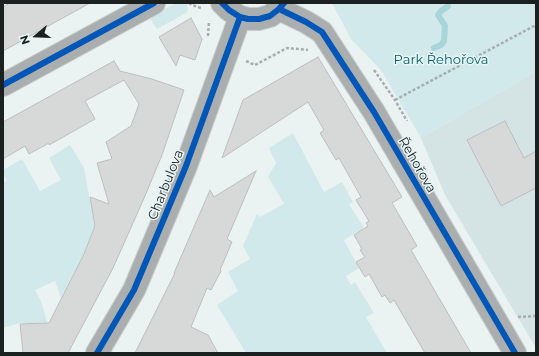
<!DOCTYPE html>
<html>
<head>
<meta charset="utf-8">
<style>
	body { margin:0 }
	#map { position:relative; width:539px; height:356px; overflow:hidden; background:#eaf2f2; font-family:Montserrat,sans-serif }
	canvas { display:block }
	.frame { position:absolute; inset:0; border:4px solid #1b2021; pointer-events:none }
	.north { position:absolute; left:16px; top:16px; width:40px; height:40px; -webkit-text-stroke:3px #e7f5f6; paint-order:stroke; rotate:251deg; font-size:11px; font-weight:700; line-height:16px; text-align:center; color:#1b2021 }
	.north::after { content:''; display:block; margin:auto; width:14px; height:18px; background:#1b2021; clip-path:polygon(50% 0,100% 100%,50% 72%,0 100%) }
</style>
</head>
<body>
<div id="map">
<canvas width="539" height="356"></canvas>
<div class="frame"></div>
<div class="north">N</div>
</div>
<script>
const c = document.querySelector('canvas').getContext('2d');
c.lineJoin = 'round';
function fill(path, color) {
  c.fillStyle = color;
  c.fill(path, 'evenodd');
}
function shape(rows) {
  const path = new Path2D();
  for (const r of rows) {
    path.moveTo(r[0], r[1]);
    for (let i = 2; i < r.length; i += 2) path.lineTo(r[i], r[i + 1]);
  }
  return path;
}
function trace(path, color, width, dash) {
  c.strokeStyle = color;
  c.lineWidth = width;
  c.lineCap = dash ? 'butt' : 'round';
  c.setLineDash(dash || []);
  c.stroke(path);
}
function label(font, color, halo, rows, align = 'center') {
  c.font = font + ' Montserrat,sans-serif';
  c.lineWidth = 3;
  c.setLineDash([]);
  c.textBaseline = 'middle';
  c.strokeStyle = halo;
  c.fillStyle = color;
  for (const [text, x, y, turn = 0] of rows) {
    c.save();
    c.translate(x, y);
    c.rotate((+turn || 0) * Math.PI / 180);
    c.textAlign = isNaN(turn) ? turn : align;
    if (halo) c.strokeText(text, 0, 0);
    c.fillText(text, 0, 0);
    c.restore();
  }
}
fill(shape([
	[536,71,536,348,445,195,421,138]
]), '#d4e4e5');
fill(shape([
	[176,3,187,3,188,10,186,13,157,29,151,20,152,16],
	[332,3,536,3,536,71,421,138,381,70,351,39],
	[293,133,324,192,342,182,353,202,349,204,364,228,344,240,359,268,346,276,351,285,355,282,374,313,366,317,387,353,246,353,217,305,238,291,228,272,250,259,243,246,257,214,260,217,284,204,268,177,276,163,269,148],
	[70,145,84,168,95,227,84,254,61,298,55,281,35,290,41,301,48,325,29,325,27,323,20,323,3,328,3,183,7,181,3,173,3,170,22,159,40,191,61,180,49,158]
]), '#d1e9eb');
trace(shape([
	[434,48,441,45,444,41,445,26,438,15,441,11,448,6]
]), '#a8d5da', 6);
const building = shape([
	[10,3,90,3,3,51,3,7,10,3],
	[191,18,202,39,195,60,180,55,176,66,159,37,191,18],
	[318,57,402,197,392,203,417,246,411,250,471,353,425,353,394,300,390,303,385,295,382,297,369,274,365,277,356,262,365,257,360,250,362,249,354,235,368,226,366,223,369,221,356,200,361,197,339,158,336,160,320,133,324,130,308,102,222,158,243,100,318,57],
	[114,61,120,71,152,79,184,90,162,155,145,196,113,268,68,353,23,353,20,324,49,323,84,254,95,226,90,197,109,204,97,163,112,159,106,142,131,126,139,104,124,80,85,101,95,119,49,145,49,143,29,154,25,146,3,159,3,122,114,61],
	[505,121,524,158,536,151,536,188,501,206,467,140,505,121],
	[256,171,227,239,232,242,220,270,221,271,211,290,207,288,191,327,208,335,218,353,135,353,175,273,174,273,210,190,214,197,256,171]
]);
fill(building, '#d7d8d8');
trace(building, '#bdbebe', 1);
const minor = shape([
	[222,3,229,10,240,17,248,19,259,19,270,16,279,9,284,3],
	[279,9,306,22,322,32,374,112,515,353],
	[3,85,154,3],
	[97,353,134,290,142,271,186,166,240,17]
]);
trace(minor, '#c6cbcc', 24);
trace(shape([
	[189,3,192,5,201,8],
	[208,36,209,21],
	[246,61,255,65,287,48,308,50],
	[374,70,395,100,407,121],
	[395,100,536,25],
	[518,317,535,316,536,318]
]), '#a9adad', 2.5, [3, 2]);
trace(minor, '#abaeaf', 22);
trace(shape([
	[222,3,229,10,240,17,248,19,259,19,270,16,279,9,284,3],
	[279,9,306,22,322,32,374,112,515,353],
	[3,85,154,3],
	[97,353,134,290,142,271,186,166,240,17]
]), '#0057b8', 6);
label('13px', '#015e66', '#e7f5f6', [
	["Park Řehořova",441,60]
]);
label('13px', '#1b2021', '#e7f5f6', [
	["Řehořova",417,165,60],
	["Charbulova",166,185,-68]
]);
</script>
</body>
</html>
